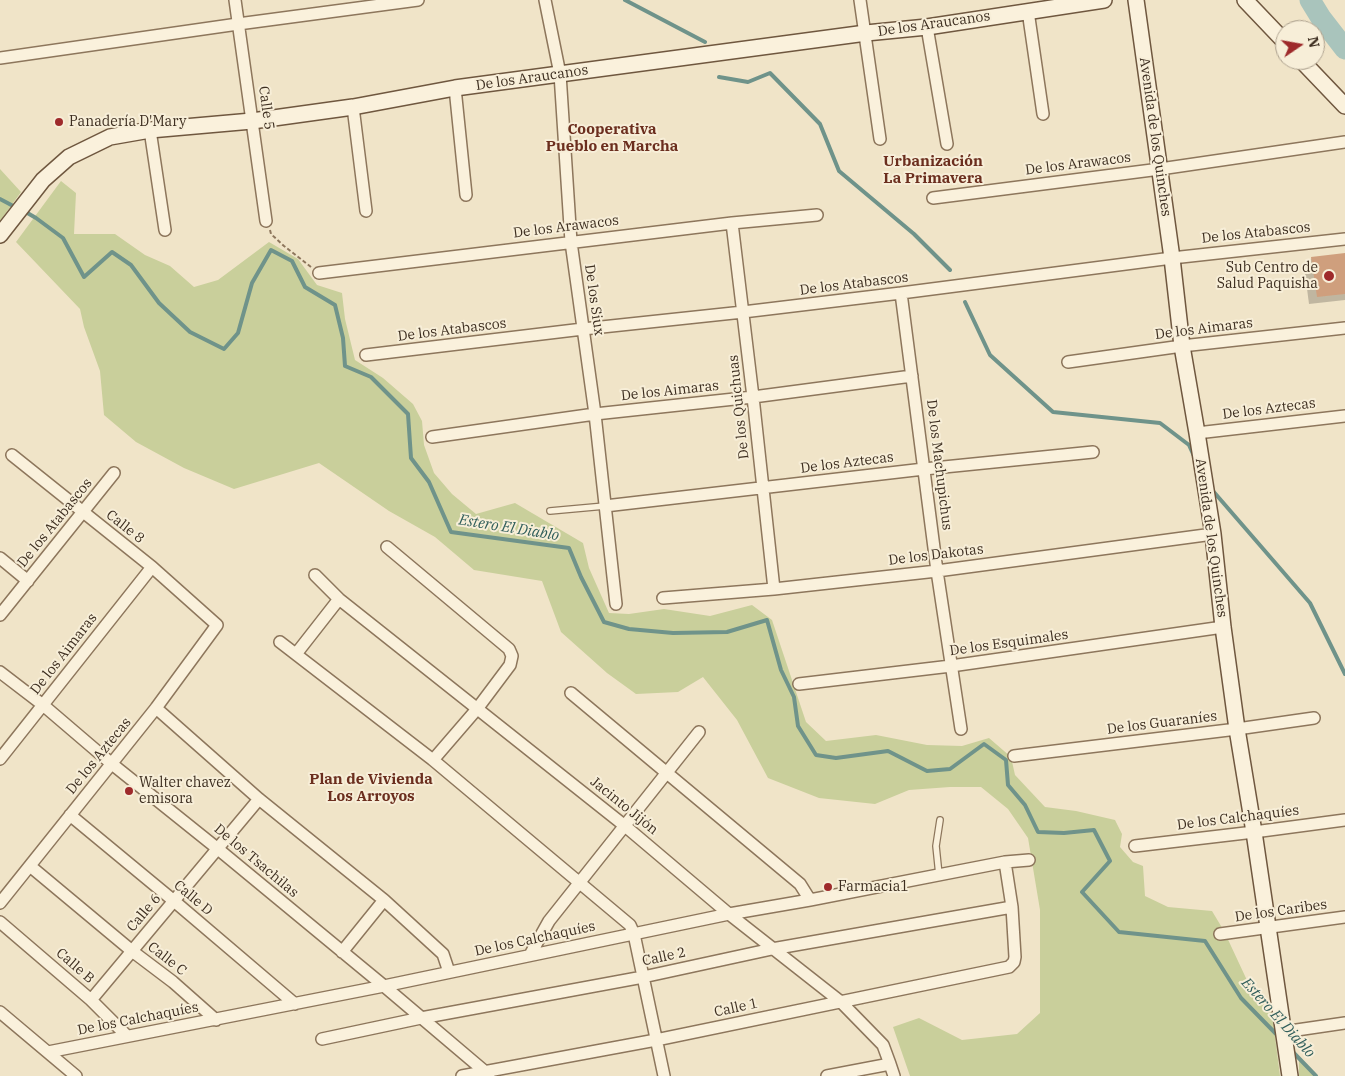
<!DOCTYPE html>
<html>
<head>
<meta charset="utf-8">
<style>
	body { margin:0 }
	#map { position:relative; width:1345px; height:1076px; overflow:hidden; background:#f0e4c8; font-family:"IBM Plex Serif",serif }
	canvas { display:block }
	.north { position:absolute; left:1275px; top:20px; width:50px; height:50px; box-sizing:border-box; background:#f7eed8; border:1px solid #ada18e; border-radius:50%; rotate:78deg; font-size:14px; font-weight:700; line-height:20px; text-align:center; color:#3d2e20 }
	.north::after { content:''; display:block; margin:auto; width:18px; height:22px; background:#9e2a2b; clip-path:polygon(50% 0,100% 100%,50% 72%,0 100%) }
</style>
</head>
<body>
<div id="map">
<canvas width="1345" height="1076"></canvas>
<div class="north">N</div>
</div>
<script>
const c = document.querySelector('canvas').getContext('2d');
c.lineJoin = 'round';
function fill(path, color) {
  c.fillStyle = color;
  c.fill(path, 'evenodd');
}
function shape(rows) {
  const path = new Path2D();
  for (const r of rows) {
    path.moveTo(r[0], r[1]);
    for (let i = 2; i < r.length; i += 2) path.lineTo(r[i], r[i + 1]);
  }
  return path;
}
function trace(path, color, width, dash) {
  c.strokeStyle = color;
  c.lineWidth = width;
  c.lineCap = dash ? 'butt' : 'round';
  c.setLineDash(dash || []);
  c.stroke(path);
}
function label(font, color, halo, rows, align = 'center') {
  c.font = font + ' "IBM Plex Serif",serif';
  c.lineWidth = 4;
  c.setLineDash([]);
  c.textBaseline = 'middle';
  c.strokeStyle = halo;
  c.fillStyle = color;
  for (const [text, x, y, turn = 0] of rows) {
    c.save();
    c.translate(x, y);
    c.rotate((+turn || 0) * Math.PI / 180);
    c.textAlign = isNaN(turn) ? turn : align;
    if (halo) c.strokeText(text, 0, 0);
    c.fillText(text, 0, 0);
    c.restore();
  }
}
fill(shape([
	[0,169,21,192,0,221],
	[61,181,76,193,74,234,115,234,145,255,170,266,194,287,218,280,269,242,298,259,317,285,342,293,345,319,355,360,383,378,413,404,422,421,424,445,434,473,452,494,476,514,515,503,583,543,589,568,609,613,629,614,664,609,710,616,752,605,772,620,806,722,826,741,876,735,927,745,962,746,989,738,1011,757,1015,775,1045,807,1076,811,1115,820,1122,834,1120,847,1133,862,1143,866,1145,896,1168,907,1212,911,1224,931,1252,991,1272,1013,1280,1076,910,1076,893,1027,919,1018,962,1040,1017,1034,1040,1013,1040,910,1028,838,1008,809,981,787,950,787,909,790,875,804,819,798,768,778,737,720,703,677,678,692,636,694,607,673,561,632,542,581,474,570,435,537,389,511,319,463,234,489,184,468,136,442,104,415,100,371,84,327,80,309,16,242],
	[1299,1058,1314,1076,1299,1076]
]), '#c9cf9b');
fill(shape([
	[1345,254,1345,300,1309,304,1304,266,1312,258]
]), '#0003');
trace(shape([
	[625,0,705,42],
	[719,77,748,82,770,73,820,124,839,171,914,234,950,270],
	[0,199,17,208],
	[24,211,36,218,63,238,84,277,112,252,131,265,159,303,190,332,224,349,238,333,252,283,271,250,292,261,305,287,335,305,343,338,345,366,371,377,408,414,411,458,429,482,451,532,569,548,581,577,604,622,629,629,673,633,727,632,767,620,781,670,794,697,798,726,816,755,836,758,888,751,927,771,950,769,984,744,1006,760,1008,785,1025,805,1038,832,1064,833,1094,830,1110,861,1082,892,1119,932,1205,941,1241,998,1280,1038],
	[965,302,990,355,1053,412,1160,423,1189,445,1194,456],
	[1213,491,1310,603,1345,674],
	[1291,1050,1316,1076]
]), '#6f938a', 4);
trace(shape([
	[1310,0,1321,18,1345,49]
]), '#a9c4bc', 21);
fill(shape([
	[1345,253,1345,294,1317,297,1311,257]
]), '#cf9f7d');
const lane = shape([
	[550,511,605,506],
	[939,875,936,846,940,820]
]);
const street = shape([
	[235,0,266,221],
	[545,0,560,74,571,242,595,414,616,604],
	[860,0,880,139],
	[1028,11,1043,114],
	[927,27,947,144],
	[0,58,238,24,418,0],
	[455,88,466,195],
	[353,107,366,211],
	[150,130,165,230],
	[933,198,1160,169,1345,142],
	[732,223,753,397,774,589],
	[319,273,732,223,817,215],
	[901,293,937,571,961,729],
	[366,355,583,329,743,312,901,293,1172,258,1345,239],
	[1068,362,1182,346,1345,328],
	[1197,433,1345,416],
	[432,437,595,414,753,397,912,376],
	[605,506,924,469,1093,452],
	[387,547,509,649,512,656,510,665,477,709,433,760],
	[0,558,28,581],
	[315,575,339,599,625,826,729,914,841,1002,883,1045,890,1064,894,1076],
	[663,598,774,589,937,571,1213,534],
	[0,615,114,473],
	[280,642,433,760,630,925,634,934,664,1076],
	[296,654,339,599],
	[0,672,43,705,112,764,218,849,384,986,489,1075],
	[799,684,951,666,1223,627],
	[571,693,800,884,810,900],
	[156,708,259,799,384,900,443,954,449,972],
	[1014,756,1237,729,1314,718],
	[0,759,152,567],
	[70,815,174,901,295,1004],
	[1135,846,1254,832,1345,820],
	[30,866,132,951,173,982,216,1020],
	[0,903,156,708,217,625,152,567,12,455],
	[0,922,91,1000,127,1036],
	[1220,934,1345,917],
	[342,952,384,900],
	[530,955,549,921,699,732],
	[91,1000,259,799],
	[0,1012,76,1076],
	[1283,1032,1345,1023],
	[322,1039,421,1018,643,977,772,949,1012,907],
	[48,1052,384,986,729,914,810,900,1005,862,1029,860],
	[462,1076,656,1040,1009,967,1014,962,1015,957,1012,907,1005,862],
	[827,1076,890,1064]
]);
const secondary = shape([
	[1136,0,1172,258,1182,346,1197,433,1213,534,1223,627,1237,729,1254,832,1290,1076],
	[1245,0,1285,42],
	[1301,60,1345,106],
	[0,235,43,180,69,157,110,137,150,130,252,121,353,107,455,88,866,33,927,27,1104,0]
]);
trace(lane, '#8d765c', 8);
trace(street, '#8d765c', 14);
trace(secondary, '#6f573f', 18);
trace(shape([
	[270,230,271,234,284,246,311,267]
]), '#8d765c', 2, [4, 2.5]);
trace(lane, '#faf1dc', 5.5);
trace(street, '#faf1dc', 11);
trace(secondary, '#faf1dc', 15);
for (const [x, y, r, color] of [
	[59,122,5,"#9e2a2b"],
	[1329,276,6,"#9e2a2b"],
	[129,791,5,"#9e2a2b"],
	[828,887,5,"#9e2a2b"]
]) {
  const dot = new Path2D();
  dot.arc(x, y, r, 0, 2 * Math.PI);
  c.fillStyle = color;
  c.fill(dot);
  trace(dot, '#f7eed8', 2);
}
label('14px', '#3d2e20', '#f7eed8', [
	["De los Araucanos",934,24,-8],
	["De los Araucanos",532,78,-8],
	["Calle 5",266,108,82],
	["Avenida de los Quinches",1155,137,82],
	["De los Arawacos",1078,164,-7],
	["De los Arawacos",566,227,-7],
	["De los Atabascos",1256,233,-6],
	["De los Atabascos",854,284,-7],
	["De los Siux",594,300,82],
	["De los Aimaras",1204,329,-7],
	["De los Atabascos",452,330,-7],
	["De los Aimaras",670,391,-6],
	["De los Quichuas",739,407,-96],
	["De los Aztecas",1269,409,-7],
	["De los Aztecas",847,463,-7],
	["De los Machupichus",939,465,83],
	["De los Atabascos",55,523,-51],
	["Calle 8",125,527,38],
	["Avenida de los Quinches",1211,538,82],
	["De los Dakotas",936,555,-7],
	["De los Esquimales",1009,643,-8],
	["De los Aimaras",64,654,-52],
	["De los Guaraníes",1162,723,-7],
	["De los Aztecas",99,756,-51],
	["Jacinto Jijón",624,806,39],
	["De los Calchaquíes",1238,818,-7],
	["De los Tsachilas",256,861,40],
	["Calle D",193,898,40],
	["De los Caribes",1281,911,-8],
	["Calle 6",144,913,-50],
	["De los Calchaquíes",535,939,-12],
	["Calle 2",664,957,-12],
	["Calle C",167,959,38],
	["Calle B",75,966,41],
	["Calle 1",736,1008,-12],
	["De los Calchaquíes",138,1019,-11]
]);
label('14px', '#3d2e20', '#f7eed8', [
	["Panadería D'Mary",69,122],
	["Sub Centro de",1318,268,"right"],
	["Salud Paquisha",1318,284,"right"],
	["Walter chavez",139,783],
	["emisora",139,799],
	["Farmacia1",838,887]
], 'left');
label('bold 15px', '#6b2e1e', '#f7eed8', [
	["Cooperativa",612,130],
	["Pueblo en Marcha",612,147],
	["Urbanización",933,162],
	["La Primavera",933,179],
	["Plan de Vivienda",371,780],
	["Los Arroyos",371,797]
]);
label('italic 15px', '#2f5d5a', '#f7eed8', [
	["Estero El Diablo",509,528,9],
	["Estero El Diablo",1278,1018,48]
]);
</script>
</body>
</html>
